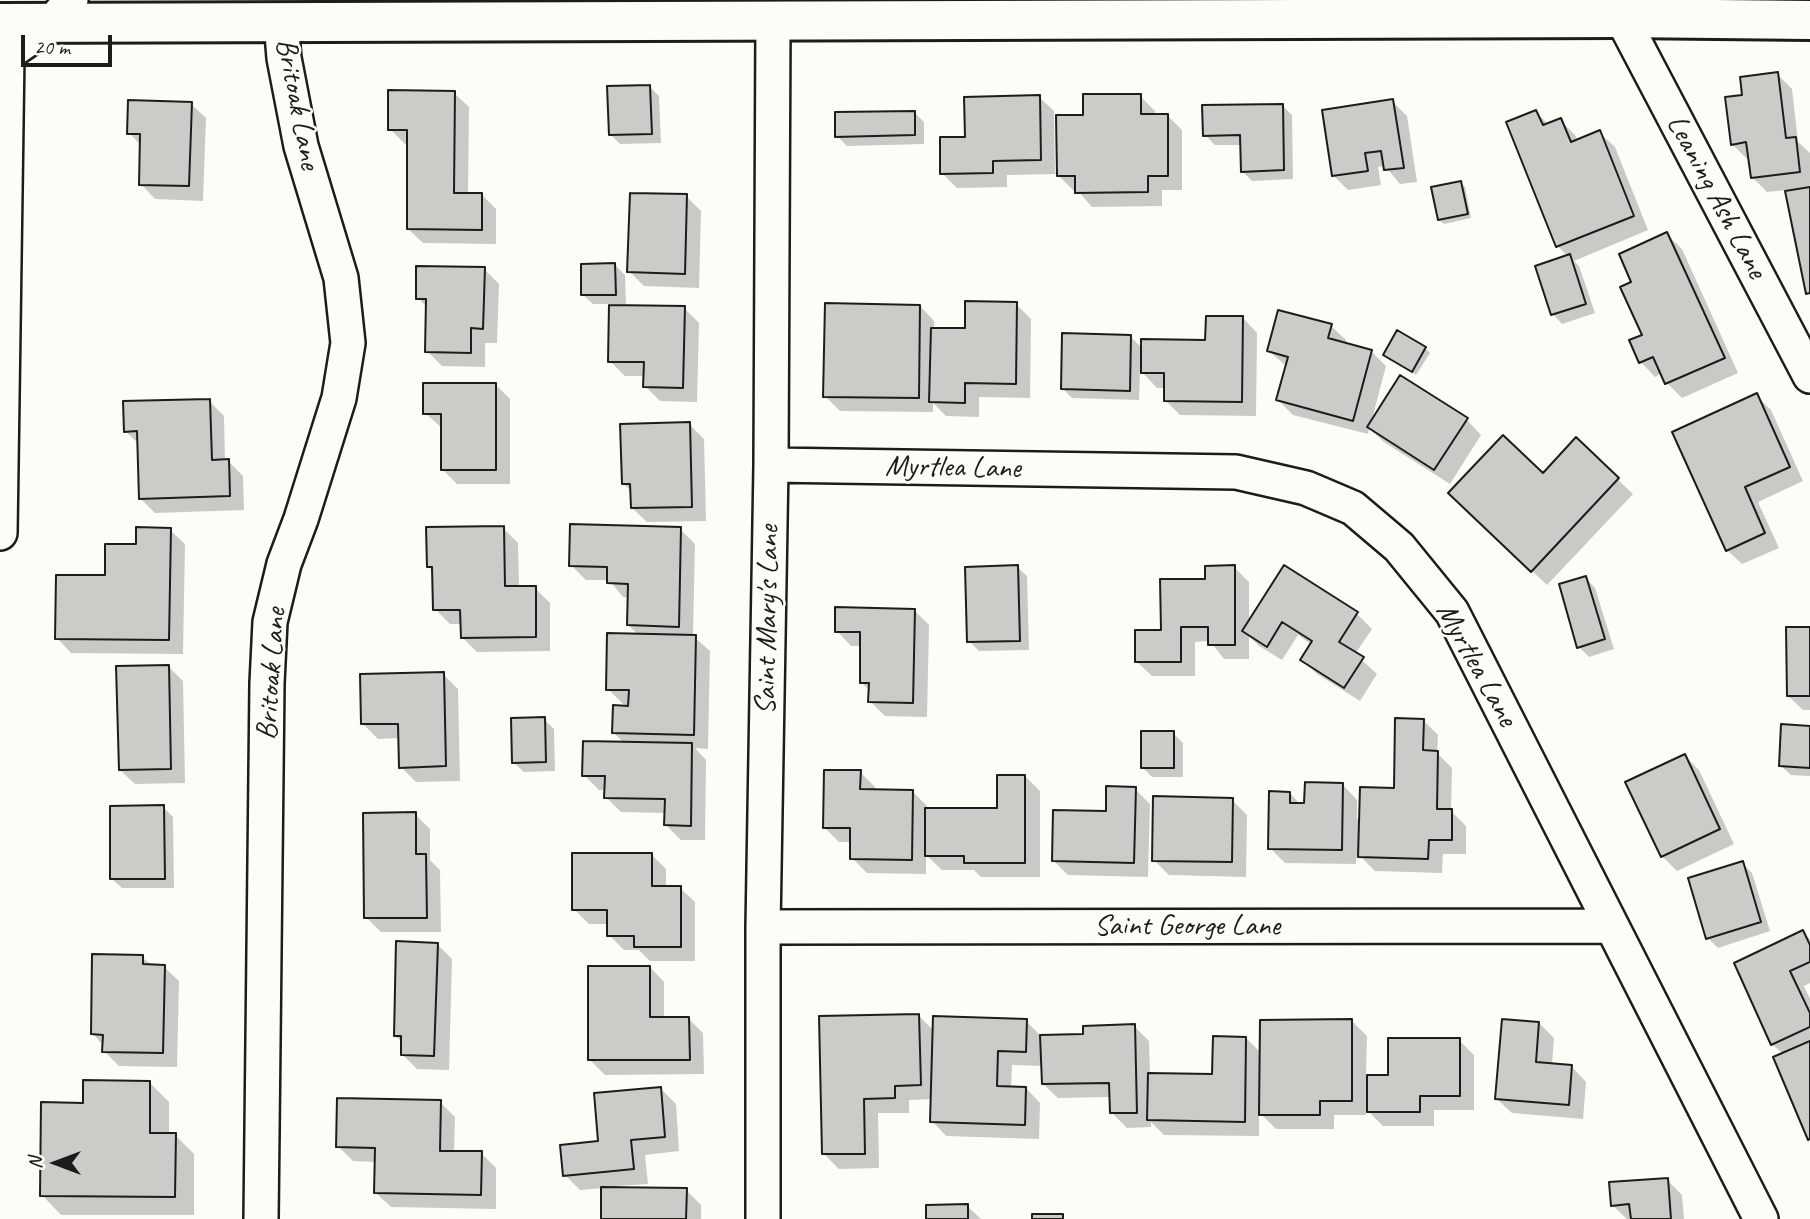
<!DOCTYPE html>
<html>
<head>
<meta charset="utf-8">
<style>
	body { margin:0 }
	#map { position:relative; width:1810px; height:1219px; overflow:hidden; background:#fdfcf7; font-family:Caveat,sans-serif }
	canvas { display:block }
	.north { position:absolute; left:21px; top:1128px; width:70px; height:70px; -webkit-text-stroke:5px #fdfcf7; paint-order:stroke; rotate:270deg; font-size:19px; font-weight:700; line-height:28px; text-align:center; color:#1c1c1c }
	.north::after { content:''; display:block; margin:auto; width:24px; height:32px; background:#1c1c1c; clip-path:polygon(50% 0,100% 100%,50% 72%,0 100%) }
	.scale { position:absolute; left:21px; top:35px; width:91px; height:32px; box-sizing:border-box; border:4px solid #1c1c1c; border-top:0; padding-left:9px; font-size:21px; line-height:24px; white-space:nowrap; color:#1c1c1c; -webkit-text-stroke:5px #fdfcf7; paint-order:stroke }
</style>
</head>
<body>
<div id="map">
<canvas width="1810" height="1219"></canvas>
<div class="north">N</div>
<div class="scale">20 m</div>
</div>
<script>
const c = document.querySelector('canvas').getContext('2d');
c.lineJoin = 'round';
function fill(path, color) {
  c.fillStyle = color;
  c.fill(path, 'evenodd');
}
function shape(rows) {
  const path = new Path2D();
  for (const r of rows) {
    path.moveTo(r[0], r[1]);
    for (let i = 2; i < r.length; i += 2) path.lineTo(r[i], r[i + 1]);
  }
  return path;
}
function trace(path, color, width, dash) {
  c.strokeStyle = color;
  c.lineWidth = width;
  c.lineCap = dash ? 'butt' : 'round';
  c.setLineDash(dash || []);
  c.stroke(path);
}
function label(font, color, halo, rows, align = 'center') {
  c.font = font + ' Caveat,sans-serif';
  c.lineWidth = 5;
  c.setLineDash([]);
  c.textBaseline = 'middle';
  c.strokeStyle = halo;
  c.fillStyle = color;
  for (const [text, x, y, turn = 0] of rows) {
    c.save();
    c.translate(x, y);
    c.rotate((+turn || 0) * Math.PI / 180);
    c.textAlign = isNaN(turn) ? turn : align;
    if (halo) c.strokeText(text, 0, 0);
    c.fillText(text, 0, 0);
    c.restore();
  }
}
fill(shape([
	[1777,74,1792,89,1798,142,1810,153,1810,295,1808,293,1787,190,1767,192,1752,177,1750,158,1747,159,1732,144,1744,97],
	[649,86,659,96,661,143,620,144,611,135],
	[454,93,469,107,468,194,481,194,496,209,496,244,423,243,408,229,408,144,405,144,390,129],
	[1140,96,1155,111,1155,115,1167,115,1182,130,1182,190,1162,190,1162,206,1092,207,1077,190,1073,190,1057,174,1007,175,1007,187,957,188,942,173,967,138,1039,97,1054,111,1055,173,1058,173,1084,116],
	[1392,101,1407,116,1417,182,1400,184,1385,166,1378,167,1381,185,1348,190,1333,175],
	[191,104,206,118,203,201,155,199,141,184,142,146,129,133],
	[1282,105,1292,115,1293,179,1252,181,1242,171,1242,145,1215,145,1205,135],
	[914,112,924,122,924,144,847,146,837,136],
	[1536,112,1549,125,1560,120,1575,135,1578,141,1600,133,1615,147,1648,230,1574,261,1579,266,1595,313,1562,324,1553,314,1568,257,1558,246,1508,123],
	[1460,183,1465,187,1471,218,1444,224,1439,220],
	[686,196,701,211,699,288,644,286,629,271],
	[1667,234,1682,249,1738,373,1682,398,1667,383,1662,373,1655,377,1641,362,1644,336,1634,283],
	[615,265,625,275,626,307,684,308,699,323,697,402,660,401,645,386,645,376,625,376,610,361,611,304,593,304,583,295],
	[484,269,499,284,497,343,485,343,485,367,442,366,427,351,428,308,418,298],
	[1016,304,1031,319,1030,398,979,397,979,417,946,416,933,403,933,412,840,411,825,396,920,306,934,321,934,329,966,330],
	[1243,318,1257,333,1256,416,1180,415,1166,401,1166,388,1157,388,1140,370,1139,400,1072,398,1063,389,1130,336,1143,349,1207,342],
	[1331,326,1346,340,1345,344,1371,351,1386,366,1371,423,1467,420,1481,435,1450,484,1384,442,1369,428,1368,434,1293,415,1278,400,1287,367,1269,351],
	[1425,348,1430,353,1416,375,1385,355],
	[495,384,510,399,510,484,457,484,442,469,442,428,425,413],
	[1756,395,1771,410,1803,481,1758,502,1779,548,1742,564,1727,550],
	[209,401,224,416,225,461,228,461,243,476,244,510,155,513,140,498,139,444,125,431],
	[689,424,704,439,706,521,647,522,632,508,632,492,623,483],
	[1576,440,1633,494,1547,585,1465,508,1543,476],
	[503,528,518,543,519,588,535,588,550,603,550,651,477,652,462,637,462,624,450,624,435,609,434,572,429,567],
	[680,529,695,544,693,636,710,651,708,749,695,748,706,760,705,840,681,840,666,825,666,813,621,812,606,797,606,790,599,790,584,775,625,744,614,733,626,707,608,689,639,635,628,625,629,598,623,597,609,580,586,580,571,565],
	[170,530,185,544,183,654,71,653,57,638,107,577,138,546],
	[1017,567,1027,576,1029,650,979,651,969,641],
	[1234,567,1249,582,1249,624,1284,568,1357,614,1372,629,1355,654,1377,674,1360,701,1317,674,1302,659,1311,644,1298,635,1282,660,1259,646,1249,636,1249,659,1224,659,1210,641,1195,642,1195,676,1152,676,1137,662,1207,580],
	[1586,578,1595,588,1614,649,1589,657,1579,647],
	[914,610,929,625,927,717,885,716,870,701,870,691,861,682,862,646,851,646,837,631],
	[1810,628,1810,710,1803,710,1788,696],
	[168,666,183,681,185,783,135,784,120,770],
	[443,674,458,689,460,781,416,782,401,767,400,738,378,739,363,724],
	[544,719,554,729,555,771,524,772,514,763],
	[1423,720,1438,735,1437,753,1452,768,1451,811,1466,826,1466,854,1443,854,1442,873,1375,871,1357,853,1356,864,1285,863,1270,848,1290,793,1301,805,1343,785,1357,800,1357,819,1361,819,1396,789],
	[1810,728,1810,776,1791,775,1781,766],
	[1173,733,1183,743,1183,777,1152,777,1142,767],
	[1685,756,1699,770,1734,844,1677,871,1662,856],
	[860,772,875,787,875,791,912,791,927,806,927,810,999,810,1025,776,1040,791,1040,877,981,877,974,870,942,870,926,855,926,874,867,873,852,858,852,842,839,842,824,827],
	[1135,789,1150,804,1148,877,1068,875,1053,860],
	[1232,800,1247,815,1246,877,1169,875,1154,860],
	[163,807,173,817,174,888,122,888,112,879],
	[415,814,430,829,430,860,440,870,441,932,381,932,366,917],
	[652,855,666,869,666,888,680,888,695,902,695,961,650,961,639,950,624,950,609,935,609,924,589,924,574,909],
	[1742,863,1752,873,1770,931,1718,948,1708,938],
	[1803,933,1810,939,1810,983,1804,986,1810,999,1810,1140,1775,1057,1783,1054,1772,1044,1736,963],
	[437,944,452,959,449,1070,417,1069,402,1054,403,1043,395,1036],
	[142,957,152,966,164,967,179,981,177,1067,119,1066,104,1051,104,1046,93,1034],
	[650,967,664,982,664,1019,689,1019,703,1033,704,1074,605,1075,590,1060],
	[919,1016,935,1032,1026,1021,1042,1037,1085,1035,1134,1026,1149,1041,1150,1075,1214,1075,1246,1038,1262,1054,1352,1021,1367,1036,1366,1077,1390,1077,1459,1040,1474,1055,1474,1110,1434,1110,1434,1126,1383,1126,1366,1109,1366,1115,1334,1115,1334,1129,1276,1129,1259,1112,1259,1136,1164,1135,1151,1122,1151,1127,1127,1128,1112,1113,1112,1097,1058,1098,1043,1084,1043,1066,1012,1065,1011,1088,1026,1088,1040,1103,1039,1139,946,1136,932,1121,932,1099,909,1100,909,1113,878,1113,879,1168,839,1169,824,1154],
	[1539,1023,1554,1038,1552,1065,1572,1067,1586,1082,1583,1119,1512,1113,1497,1099],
	[150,1083,169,1102,169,1135,175,1135,194,1154,194,1215,61,1215,42,1195,85,1105],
	[661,1089,676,1104,679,1151,645,1155,648,1184,616,1186,617,1189,686,1190,701,1205,701,1219,602,1219,603,1188,580,1190,565,1175],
	[440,1102,455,1117,454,1153,481,1153,496,1168,496,1209,391,1207,376,1193,376,1162,353,1161,338,1146],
	[1667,1180,1682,1195,1684,1219,1627,1219,1612,1205],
	[967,1206,981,1219,928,1219]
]), '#0003');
const building = shape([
	[1778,72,1786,138,1796,137,1800,172,1751,178,1746,142,1731,145,1725,97,1742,95,1740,77,1778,72],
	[650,85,652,134,609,135,607,86,650,85],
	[388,90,455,91,454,193,482,193,482,230,407,229,407,130,388,130,388,90],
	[1083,94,1141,94,1141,114,1168,114,1168,176,1148,176,1148,192,1075,193,1075,176,1057,176,1056,115,1083,115,1083,94],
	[1040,95,1041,160,993,161,993,173,940,174,940,137,965,137,964,97,1040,95],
	[1393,99,1404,168,1384,170,1381,151,1365,153,1368,171,1332,176,1322,110,1393,99],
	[128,100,192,102,189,186,139,185,140,134,127,134,128,100],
	[1283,104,1284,170,1241,172,1240,135,1203,136,1202,105,1283,104],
	[1536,110,1543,125,1561,118,1571,142,1600,130,1634,216,1556,247,1506,122,1536,110],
	[915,111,915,135,835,137,835,112,915,111],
	[1461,181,1468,214,1438,220,1431,187,1461,181],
	[1810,187,1810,293,1806,294,1785,191,1810,187],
	[630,193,687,194,685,274,627,272,630,193],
	[1667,232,1725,358,1665,384,1653,357,1639,363,1629,340,1642,335,1620,287,1631,282,1619,254,1667,232],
	[1570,254,1586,304,1551,315,1535,266,1570,254],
	[615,263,616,295,581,295,581,264,615,263],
	[416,266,485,267,483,329,471,328,471,353,425,352,426,299,416,299,416,266],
	[965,301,1017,302,1016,384,965,383,965,403,929,402,931,328,965,328,965,301],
	[825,303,920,305,919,398,823,397,825,303],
	[609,305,685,306,683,388,643,387,644,362,608,362,609,305],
	[1278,310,1332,324,1328,338,1372,350,1353,421,1276,400,1288,357,1267,351,1278,310],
	[1206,316,1243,316,1242,402,1164,401,1164,373,1141,373,1141,339,1205,340,1206,316],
	[1397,330,1426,347,1412,372,1383,355,1397,330],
	[1062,333,1131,335,1130,391,1061,389,1062,333],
	[1400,375,1468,418,1434,470,1367,427,1400,375],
	[423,383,496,383,496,470,441,470,441,414,423,414,423,383],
	[1757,393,1790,467,1745,487,1765,533,1726,551,1672,432,1757,393],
	[210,399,212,460,229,459,230,496,139,499,137,431,124,432,123,401,210,399],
	[690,422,692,507,631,508,630,484,622,484,620,424,690,422],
	[1503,435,1543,473,1576,437,1619,478,1531,572,1448,493,1503,435],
	[570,524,681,527,679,627,627,625,628,584,607,583,607,567,569,566,570,524],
	[504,526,505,586,536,586,536,637,461,638,460,610,433,610,432,567,427,567,426,527,504,526],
	[136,527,171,528,169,640,55,639,56,575,105,575,105,544,136,544,136,527],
	[1018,565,1020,641,967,642,965,567,1018,565],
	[1235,565,1235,645,1208,645,1208,627,1181,627,1181,662,1135,662,1135,630,1161,630,1160,579,1205,579,1205,566,1235,565],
	[1284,565,1358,612,1339,642,1364,657,1344,688,1300,660,1312,641,1282,622,1267,647,1242,631,1284,565],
	[1586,576,1605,639,1577,648,1559,584,1586,576],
	[835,607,915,609,913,703,868,702,869,683,860,683,860,632,835,632,835,607],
	[1786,627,1810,627,1810,696,1787,696,1786,627],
	[607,633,696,635,694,735,612,733,613,705,628,706,629,690,606,690,607,633],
	[169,665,171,769,119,770,116,666,169,665],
	[444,672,446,766,399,768,398,724,361,724,360,674,444,672],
	[545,717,546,762,512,763,511,718,545,717],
	[1395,718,1424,719,1423,750,1438,751,1437,809,1452,809,1452,840,1429,840,1428,859,1358,857,1360,787,1394,788,1395,718],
	[1781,724,1810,726,1810,768,1779,766,1781,724],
	[1141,731,1174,731,1174,768,1141,768,1141,731],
	[583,741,692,743,691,826,664,825,665,799,604,798,605,776,582,776,583,741],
	[1685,754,1720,829,1661,857,1625,782,1685,754],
	[824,770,861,770,860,789,913,790,912,860,850,859,850,828,823,828,824,770],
	[997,775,1025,775,1025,863,964,863,964,856,925,856,925,808,997,808,997,775],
	[1305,782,1343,783,1342,850,1268,849,1269,791,1290,792,1290,803,1304,803,1305,782],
	[1106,786,1136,787,1134,863,1052,861,1053,810,1106,811,1106,786],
	[1153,796,1233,798,1232,862,1152,861,1153,796],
	[164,805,165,879,110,879,110,806,164,805],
	[416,812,416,854,426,854,427,918,364,918,363,813,416,812],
	[572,853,652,853,652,886,681,886,681,947,634,947,634,936,607,936,607,910,572,910,572,853],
	[1743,861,1761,922,1706,939,1688,878,1743,861],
	[1803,930,1810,945,1810,962,1790,971,1810,1013,1810,1027,1771,1045,1734,963,1803,930],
	[396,941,438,943,434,1056,401,1055,401,1036,394,1036,396,941],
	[92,954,143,955,143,964,165,965,163,1053,102,1052,103,1035,91,1034,92,954],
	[588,966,650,966,650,1017,689,1017,690,1060,588,1060,588,966],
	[919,1014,921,1085,895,1086,895,1098,864,1099,865,1154,822,1154,819,1016,919,1014],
	[933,1016,1027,1019,1026,1052,998,1051,997,1086,1026,1087,1025,1125,930,1122,933,1016],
	[1352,1019,1352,1101,1320,1101,1320,1115,1259,1115,1260,1020,1352,1019],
	[1502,1019,1539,1022,1536,1062,1572,1065,1569,1105,1495,1099,1502,1019],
	[1135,1024,1137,1113,1110,1113,1109,1083,1042,1084,1040,1035,1083,1034,1083,1026,1135,1024],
	[1213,1036,1246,1037,1245,1122,1147,1120,1148,1073,1212,1074,1213,1036],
	[1388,1038,1460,1038,1460,1096,1420,1096,1420,1112,1367,1112,1367,1075,1388,1075,1388,1038],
	[1810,1041,1810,1139,1808,1140,1773,1057,1810,1041],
	[83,1080,150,1081,150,1133,176,1133,175,1197,40,1196,41,1102,83,1103,83,1080],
	[661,1087,665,1137,631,1140,634,1169,563,1176,560,1145,598,1141,594,1093,661,1087],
	[337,1098,441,1100,440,1151,482,1151,481,1195,374,1193,375,1148,336,1147,337,1098],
	[1668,1178,1671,1219,1631,1219,1629,1204,1611,1206,1609,1182,1668,1178],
	[601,1187,687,1188,686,1219,601,1219,601,1187],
	[968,1204,968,1219,926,1219,926,1205,968,1204],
	[1032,1214,1063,1214,1063,1219,1032,1219,1032,1214]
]);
fill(building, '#cccbc8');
trace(building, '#1c1c1c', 2);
const minor = shape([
	[1622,18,1810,376],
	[771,465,1236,472,1306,488,1353,508,1399,547,1452,612,1761,1219],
	[0,533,7,54,52,23,71,0],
	[763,927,1611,926],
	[261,1219,267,683,270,622,284,564,301,519,339,398,348,343,341,278,301,146,284,58,281,22],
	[763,1219,763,927,771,465,773,21]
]);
const tertiary = shape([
	[0,23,1622,18,1810,20]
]);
trace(minor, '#1c1c1c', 38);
trace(tertiary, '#1c1c1c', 44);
trace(minor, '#fdfcf7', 33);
trace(tertiary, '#fdfcf7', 38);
label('30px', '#1c1c1c', '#fdfcf7', [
	["Britoak Lane",297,104,79],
	["Leaning Ash Lane",1716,197,62],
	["Myrtlea Lane",953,468,1],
	["Saint Mary's Lane",768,620,-89],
	["Myrtlea Lane",1476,665,61],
	["Britoak Lane",272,674,-86],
	["Saint George Lane",1187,926]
]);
</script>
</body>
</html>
